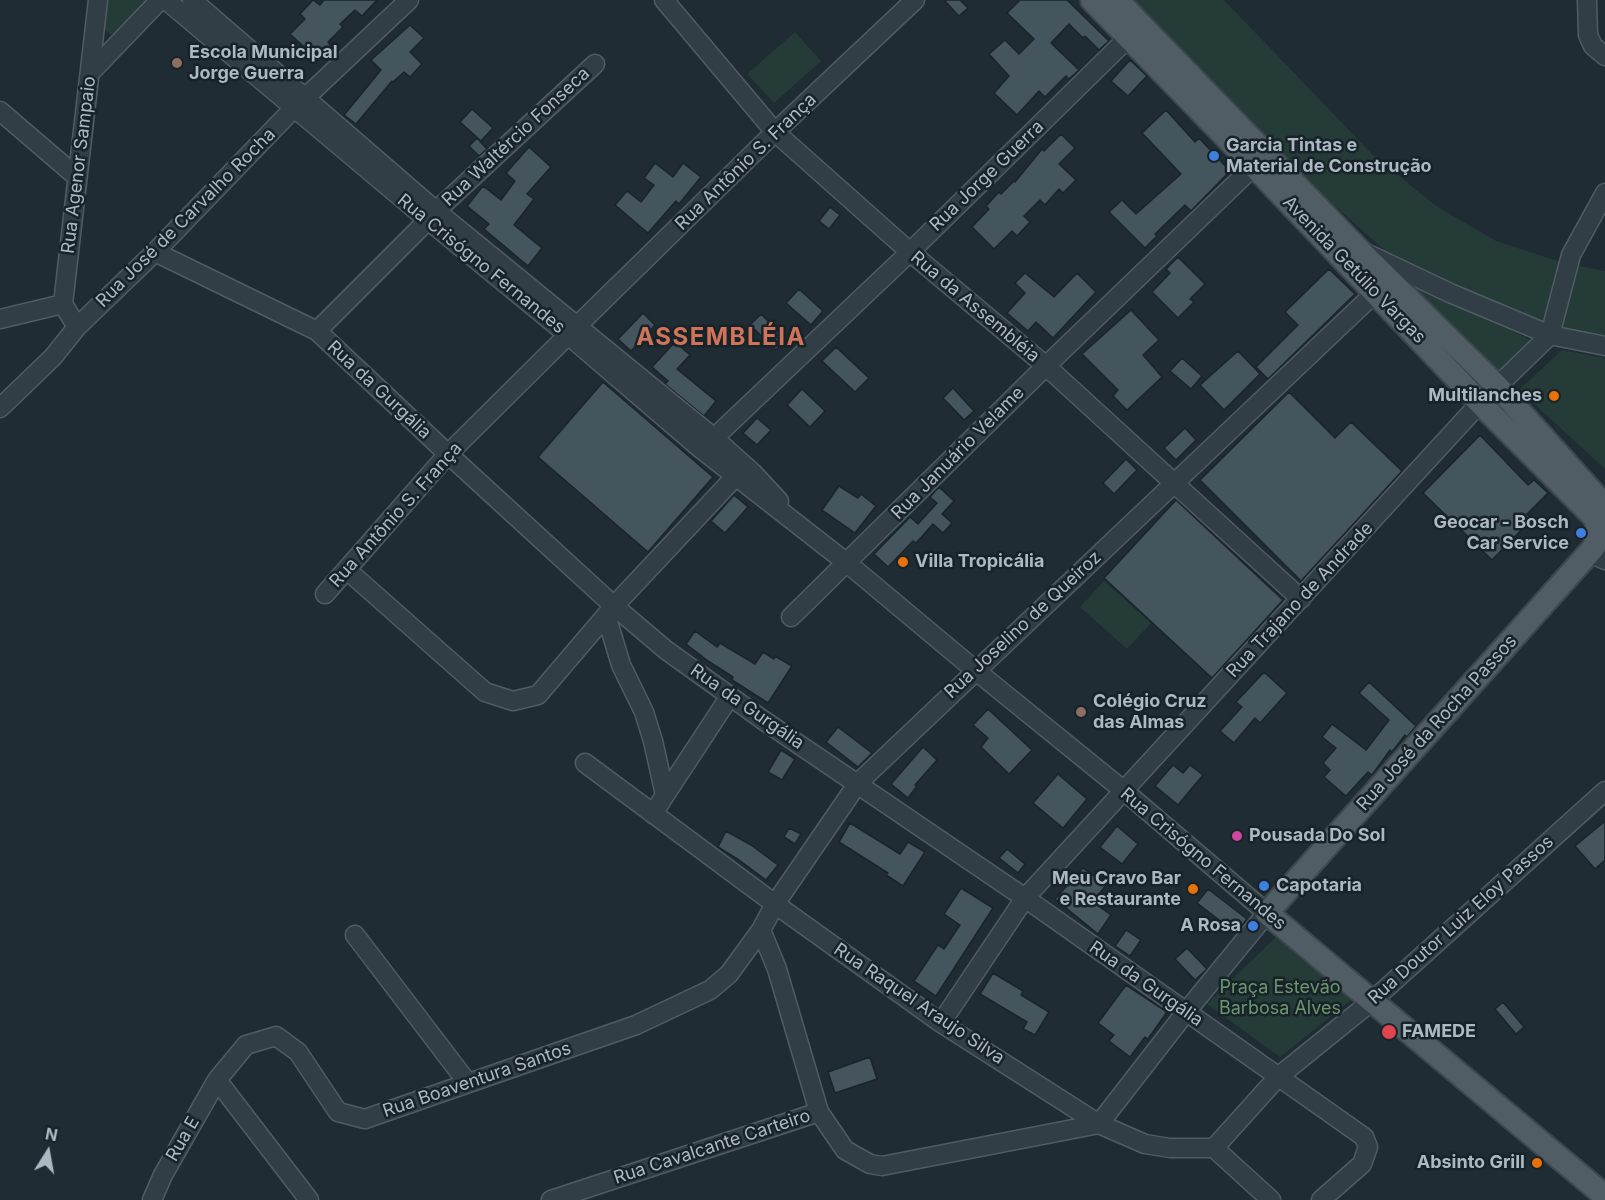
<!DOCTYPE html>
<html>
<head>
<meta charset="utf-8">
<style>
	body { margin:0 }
	#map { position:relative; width:1605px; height:1200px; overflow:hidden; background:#1f2c34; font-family:Inter,sans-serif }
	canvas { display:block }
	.north { position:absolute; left:18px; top:1122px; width:60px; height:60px; -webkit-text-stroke:4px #182329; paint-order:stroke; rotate:11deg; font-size:16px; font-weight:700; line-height:24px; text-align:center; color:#acb9c2 }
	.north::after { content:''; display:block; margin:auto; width:21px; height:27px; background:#acb9c2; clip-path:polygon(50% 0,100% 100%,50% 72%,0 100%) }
</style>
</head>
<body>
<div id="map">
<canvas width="1605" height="1200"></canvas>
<div class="north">N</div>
</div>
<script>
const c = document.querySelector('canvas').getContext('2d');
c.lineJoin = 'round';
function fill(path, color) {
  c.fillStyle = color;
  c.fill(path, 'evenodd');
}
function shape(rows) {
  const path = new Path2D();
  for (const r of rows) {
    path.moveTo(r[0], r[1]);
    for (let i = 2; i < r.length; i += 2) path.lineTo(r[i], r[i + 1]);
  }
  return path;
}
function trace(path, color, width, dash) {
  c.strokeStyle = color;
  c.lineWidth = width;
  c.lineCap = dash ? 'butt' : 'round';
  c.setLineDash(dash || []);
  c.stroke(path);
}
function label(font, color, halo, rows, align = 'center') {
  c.font = font + ' Inter,sans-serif';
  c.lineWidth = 5;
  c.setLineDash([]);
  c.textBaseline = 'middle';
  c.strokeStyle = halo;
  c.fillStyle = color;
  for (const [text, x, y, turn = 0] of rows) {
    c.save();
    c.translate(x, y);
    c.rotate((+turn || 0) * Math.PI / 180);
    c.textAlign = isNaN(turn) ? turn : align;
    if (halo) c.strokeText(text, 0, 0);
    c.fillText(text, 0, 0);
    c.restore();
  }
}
fill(shape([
	[102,0,150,0,117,34,110,34,102,27],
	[1134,0,1224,0,1371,153,1436,206,1496,241,1564,263,1605,271,1605,339,1560,333,1461,295,1388,253,1310,184],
	[795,32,821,61,774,103,747,74],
	[1386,267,1532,341,1495,374],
	[1562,350,1605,358,1605,469,1519,390],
	[1104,581,1151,623,1127,649,1080,607],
	[1277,936,1354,998,1280,1057,1207,1004]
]), '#253b37');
const building = shape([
	[313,0,320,5,324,0,377,0,362,16,355,10,340,24,343,27,328,42,331,46,318,60,290,34,305,19,300,14,313,0],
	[944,0,960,0,968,8,959,16,944,0],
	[1020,0,1067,0,1109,41,1099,50,1085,36,1083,38,1069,24,1051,43,1079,70,1069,79,1066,76,1045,97,1039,91,1017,115,994,93,1009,76,989,54,1005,40,1019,54,1034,39,1007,13,1020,0],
	[410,25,424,38,410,52,422,64,410,77,404,72,393,82,392,81,356,124,344,115,381,70,371,60,410,25],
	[1130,60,1147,76,1128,96,1111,81,1130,60],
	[472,109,493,128,481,141,460,122,472,109],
	[1166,110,1195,142,1199,138,1230,171,1191,211,1185,205,1155,234,1157,236,1145,248,1109,212,1122,200,1136,214,1181,174,1142,133,1166,110],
	[1061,134,1075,148,1059,164,1076,180,1063,193,1059,189,1045,205,1040,200,1024,216,1030,222,1017,236,1012,231,994,249,972,227,989,209,986,206,999,192,1001,194,1014,181,1015,182,1042,149,1044,151,1061,134],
	[477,138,487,149,479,156,469,146,477,138],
	[529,147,551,167,527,194,534,199,514,225,542,248,528,266,484,229,489,224,467,206,483,186,501,200,515,181,506,173,529,147],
	[655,163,673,177,683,163,701,177,679,204,676,201,648,233,615,205,627,191,641,202,654,185,644,178,655,163],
	[830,207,840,215,829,229,819,221,830,207],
	[1178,257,1205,284,1190,299,1194,302,1178,318,1152,292,1170,273,1166,269,1178,257],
	[1329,269,1355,294,1268,379,1256,367,1298,325,1285,312,1329,269],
	[1025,273,1054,297,1077,273,1096,292,1053,338,1036,322,1028,331,1007,313,1025,293,1015,283,1025,273],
	[799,289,823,311,811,325,786,303,799,289],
	[1131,310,1159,340,1143,355,1162,377,1127,410,1113,396,1118,390,1082,354,1131,310],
	[643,313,655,325,631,351,618,339,643,313],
	[761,314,786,339,776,350,750,325,761,314],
	[675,342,690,355,677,369,716,401,704,416,665,384,668,381,652,367,675,342],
	[836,347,869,378,855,392,822,361,836,347],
	[1238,351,1260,374,1224,410,1200,385,1238,351],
	[1182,358,1202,376,1191,389,1170,371,1182,358],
	[603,382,713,477,648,552,538,457,603,382],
	[953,388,974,411,964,420,943,398,953,388],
	[802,389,825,411,810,427,787,405,802,389],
	[1289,392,1335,438,1351,422,1402,471,1301,581,1200,480,1289,392],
	[757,418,771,430,757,445,743,433,757,418],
	[1185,428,1196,440,1176,460,1164,448,1185,428],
	[1480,435,1528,485,1534,480,1548,493,1527,514,1532,519,1492,560,1423,493,1480,435],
	[1126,459,1137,470,1114,494,1103,483,1126,459],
	[839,486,858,498,861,494,876,506,855,533,822,510,839,486],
	[939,487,954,501,942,514,952,523,943,533,933,524,916,543,913,541,888,567,874,554,910,517,918,524,937,503,930,497,939,487],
	[734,495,748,507,725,533,711,521,734,495],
	[1176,500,1283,600,1212,678,1104,578,1176,500],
	[695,631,717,647,720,643,755,664,763,652,774,659,775,656,792,666,768,703,732,680,733,677,708,661,686,644,695,631],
	[1264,672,1287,693,1260,723,1255,718,1234,743,1220,731,1242,707,1236,702,1264,672],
	[1369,682,1416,726,1407,737,1405,735,1392,752,1390,750,1372,775,1368,772,1346,796,1324,777,1330,770,1323,763,1336,748,1322,737,1332,724,1366,750,1389,720,1359,693,1369,682],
	[988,709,1032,750,1009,774,981,747,988,738,973,725,988,709],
	[838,727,872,753,858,767,826,742,838,727],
	[923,747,937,760,915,785,917,786,908,798,891,784,923,747],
	[781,750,795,759,782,780,768,772,781,750],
	[1173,765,1183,773,1190,765,1203,775,1178,805,1155,786,1173,765],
	[1058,774,1087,799,1063,828,1033,803,1058,774],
	[1605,821,1605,860,1595,869,1575,846,1605,821],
	[850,823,900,854,908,842,925,852,903,886,886,875,888,873,839,842,850,823],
	[1117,826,1138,844,1122,864,1100,847,1117,826],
	[789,828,801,834,795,844,784,837,789,828],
	[726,831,751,845,778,865,766,880,739,860,718,847,726,831],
	[1007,849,1025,864,1018,873,999,858,1007,849],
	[1083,868,1106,885,1093,902,1111,915,1098,934,1055,899,1083,868],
	[961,888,993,908,936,996,914,981,938,945,944,949,960,925,944,914,961,888],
	[1208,889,1247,919,1236,933,1197,903,1208,889],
	[1126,930,1141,940,1130,956,1115,946,1126,930],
	[1187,948,1207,969,1195,980,1175,959,1187,948],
	[993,973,1023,991,1021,995,1049,1012,1035,1035,1023,1029,1027,1022,980,994,993,973],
	[1126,985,1167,1012,1148,1039,1145,1037,1130,1057,1109,1041,1114,1035,1098,1023,1126,985],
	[1503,1002,1524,1027,1516,1034,1495,1009,1503,1002],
	[870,1057,877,1079,835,1093,828,1072,870,1057]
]);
fill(building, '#45555e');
trace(building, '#1a252b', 1.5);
const minor = shape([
	[166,0,428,220,568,335,701,449,847,563,975,670,1123,790,1267,913,1186,1012,1099,1124,882,1166,870,1164,845,1150,819,1112,777,969,761,930],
	[192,0,436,211,714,438,753,473,779,501],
	[664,0,775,132,910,252,1046,366,1301,599],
	[1587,0,1588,35,1593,46,1605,56],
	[90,73,160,0],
	[306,97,409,0],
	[0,111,77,177],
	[436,211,595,64],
	[155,252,317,331,448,454,614,606,666,650,763,720,1025,898,1364,1137,1368,1147,1362,1164,1321,1200],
	[1370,255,1450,293,1550,335,1605,346],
	[0,319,63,304],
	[578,325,775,132,915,0],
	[77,327,63,304,98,0],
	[317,331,428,220],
	[0,408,53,357,77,327,155,252,294,108],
	[714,438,910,252,1128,38],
	[1589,553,1605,560],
	[347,570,485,692,513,701,538,695,614,606,735,477],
	[325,594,448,454,568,335],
	[606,615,621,665,644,712,653,741,665,795,653,814],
	[791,617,1046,366,1254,166],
	[585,763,775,904,941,1023,1099,1124,1145,1144,1170,1148,1214,1148,1271,1200],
	[665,795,730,696],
	[355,935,467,1082],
	[941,1023,1025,898,1480,403,1550,335,1571,255,1605,193],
	[217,1080,309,1200],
	[1214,1148,1278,1077,1372,1001,1605,791],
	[152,1200,163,1175,217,1080,246,1045,276,1036,298,1052,338,1112,365,1119,636,1025,710,990,729,974,761,930,775,904,858,783,1376,292],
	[551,1200,819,1112]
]);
const major = shape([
	[1092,0,1254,166,1480,403,1594,517,1597,523,1597,536,1594,547,1589,553,1267,913,1605,1196],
	[1117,0,1359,250,1497,386,1595,495,1605,509]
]);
trace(minor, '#505c63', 21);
trace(major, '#3c474e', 26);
trace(minor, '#323e45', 18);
trace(major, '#505d65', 22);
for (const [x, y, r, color] of [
	[177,63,6,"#8d6e63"],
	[1214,156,6,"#3f7fe0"],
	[1554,396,6,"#e8710a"],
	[1581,533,6,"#3f7fe0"],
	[903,562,6,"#e8710a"],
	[1081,712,6,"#8d6e63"],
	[1237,836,6,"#d1479c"],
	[1264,886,6,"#3f7fe0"],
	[1193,889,6,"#e8710a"],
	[1253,926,6,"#3f7fe0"],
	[1389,1032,8,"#e0444e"],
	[1537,1163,6,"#e8710a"]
]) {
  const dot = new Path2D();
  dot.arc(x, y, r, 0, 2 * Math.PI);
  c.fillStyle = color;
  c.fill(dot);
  trace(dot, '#182329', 2);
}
label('bold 18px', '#acb9c2', '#182329', [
	["Escola Municipal",189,53],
	["Jorge Guerra",189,74],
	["Garcia Tintas e",1226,146],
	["Material de Construção",1226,167],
	["Multilanches",1542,396,"right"],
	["Geocar - Bosch",1569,523,"right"],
	["Car Service",1569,544,"right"],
	["Villa Tropicália",915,562],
	["Colégio Cruz",1093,702],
	["das Almas",1093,723],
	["Pousada Do Sol",1249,836],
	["Meu Cravo Bar",1181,879,"right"],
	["e Restaurante",1181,900,"right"],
	["Capotaria",1276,886],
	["A Rosa",1241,926,"right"],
	["FAMEDE",1402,1032],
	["Absinto Grill",1525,1163,"right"]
], 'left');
label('18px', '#acb9c2', '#182329', [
	["Rua Waltércio Fonseca",516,137,-43],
	["Rua Antônio S. França",746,162,-44],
	["Rua Agenor Sampaio",79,165,-83],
	["Rua Jorge Guerra",987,176,-44],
	["Rua José de Carvalho Rocha",186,218,-45],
	["Rua Crisógno Fernandes",481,264,39],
	["Avenida Getúlio Vargas",1354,270,46],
	["Rua da Assembléia",975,307,40],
	["Rua da Gurgália",379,390,43],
	["Rua Januário Velame",958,453,-45],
	["Rua Antônio S. França",396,515,-48],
	["Rua Trajano de Andrade",1300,600,-47],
	["Rua Joselino de Queiroz",1023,625,-43],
	["Rua da Gurgália",747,707,35],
	["Rua José da Rocha Passos",1437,723,-48],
	["Rua Crisógno Fernandes",1203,859,40],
	["Rua Doutor Luiz Eloy Passos",1461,920,-42],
	["Rua da Gurgália",1146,984,35],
	["Rua Raquel Araujo Silva",919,1004,34],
	["Rua Boaventura Santos",477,1080,-19],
	["Rua E",183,1139,-60],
	["Rua Cavalcante Carteiro",712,1147,-18]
]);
label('18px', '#6c976d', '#182329', [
	["Praça Estevão",1280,988],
	["Barbosa Alves",1280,1009]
]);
c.letterSpacing = '1.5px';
label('bold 24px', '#d07459', '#182329', [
	["ASSEMBLÉIA",721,338]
]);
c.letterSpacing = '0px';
</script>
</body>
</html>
